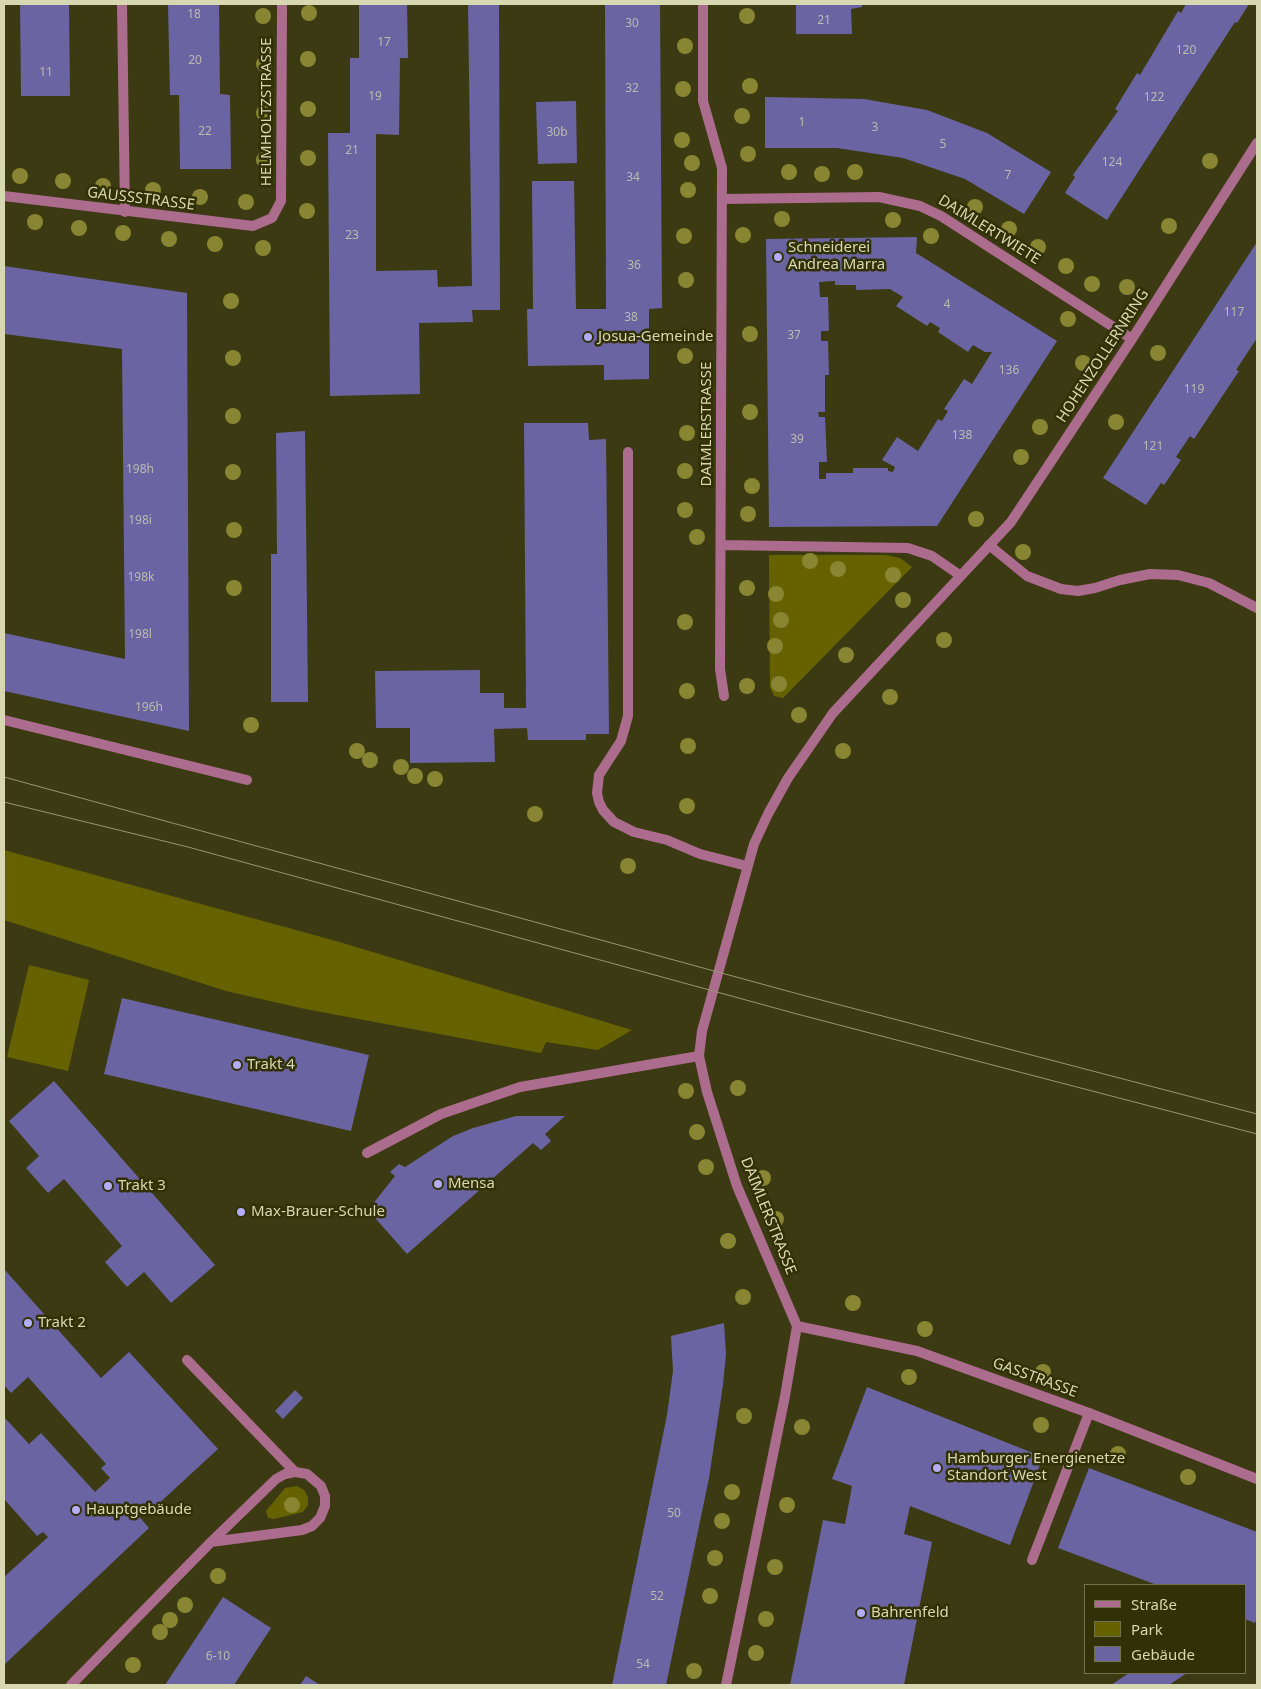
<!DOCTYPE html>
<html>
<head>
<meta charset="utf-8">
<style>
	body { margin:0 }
	#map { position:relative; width:1261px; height:1689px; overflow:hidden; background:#3c3a12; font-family:"Noto Sans",sans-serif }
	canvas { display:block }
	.frame { position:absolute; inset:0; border:5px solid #d7d7b2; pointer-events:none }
	.legend { position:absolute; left:1084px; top:1584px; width:162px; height:90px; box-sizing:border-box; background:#313006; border:1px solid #73734b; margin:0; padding:6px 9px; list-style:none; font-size:15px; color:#d7d7b2 }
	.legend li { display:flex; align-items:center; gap:10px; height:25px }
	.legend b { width:25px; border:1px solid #73734b }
</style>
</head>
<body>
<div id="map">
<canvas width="1261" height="1689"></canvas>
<div class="frame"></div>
<ul class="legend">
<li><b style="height:6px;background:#ac6c8d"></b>Straße</li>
<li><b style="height:14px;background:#666200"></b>Park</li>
<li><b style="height:14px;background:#6a64a3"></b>Gebäude</li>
</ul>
</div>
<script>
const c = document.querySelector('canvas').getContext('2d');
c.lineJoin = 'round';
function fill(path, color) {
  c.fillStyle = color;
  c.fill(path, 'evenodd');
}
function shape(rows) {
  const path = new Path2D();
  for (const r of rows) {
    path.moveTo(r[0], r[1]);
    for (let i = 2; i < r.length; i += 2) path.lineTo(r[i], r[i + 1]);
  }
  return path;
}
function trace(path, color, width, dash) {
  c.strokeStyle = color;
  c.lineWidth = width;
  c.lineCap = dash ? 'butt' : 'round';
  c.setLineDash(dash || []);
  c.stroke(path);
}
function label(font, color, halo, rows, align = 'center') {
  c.font = font + ' "Noto Sans",sans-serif';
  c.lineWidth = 5;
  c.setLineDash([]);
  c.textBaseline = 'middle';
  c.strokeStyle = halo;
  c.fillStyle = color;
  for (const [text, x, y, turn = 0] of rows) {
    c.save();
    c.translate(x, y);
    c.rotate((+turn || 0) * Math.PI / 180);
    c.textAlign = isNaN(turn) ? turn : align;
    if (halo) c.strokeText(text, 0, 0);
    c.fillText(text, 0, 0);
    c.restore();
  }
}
fill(shape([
	[769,555,886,555,900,558,912,567,783,698,774,696,770,687],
	[4,850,336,941,632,1030,598,1050,546,1042,541,1053,305,1009,226,991,4,920],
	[29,965,89,980,68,1071,7,1057],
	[297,1486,304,1490,308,1497,308,1505,303,1512,274,1519,268,1518,266,1511,285,1488]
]), '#666200');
fill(shape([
	[20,4,69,4,70,96,21,96],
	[168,4,219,4,220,94,230,95,231,169,180,169,179,95,170,95],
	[359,4,407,4,408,58,400,58,399,135,376,134,376,271,437,270,438,287,472,286,468,4,499,4,500,310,472,310,473,322,419,323,420,394,330,396,328,133,350,133,350,58,359,58],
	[605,4,660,4,662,308,649,309,649,379,604,380,604,365,528,366,527,309,533,309,532,181,574,181,576,309,606,309],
	[796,4,862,4,862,7,851,9,852,34,796,34],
	[1186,4,1249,4,1237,23,1235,22,1107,220,1065,193,1075,177,1073,175,1118,111,1115,109,1137,73,1140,75,1178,11,1181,13],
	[765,97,864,99,927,110,987,133,1051,172,1024,214,965,179,903,158,837,148,765,148],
	[576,101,577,163,538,164,536,102],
	[917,237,916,253,1057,341,937,526,769,527,766,239],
	[835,281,835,285,856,285,856,290,890,289,903,297,896,306,927,326,930,322,940,328,938,332,968,352,973,345,985,352,992,352,972,384,964,379,944,409,948,411,942,421,938,419,918,451,897,437,882,460,895,467,893,472,888,471,888,468,853,468,853,473,826,473,826,479,819,479,819,462,827,462,825,417,819,417,818,412,825,412,825,375,829,375,828,341,821,341,821,331,829,331,828,297,820,297,819,282],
	[1257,242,1257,338,1236,370,1239,371,1194,439,1190,436,1176,457,1181,460,1164,485,1161,483,1146,505,1103,478],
	[4,266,187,293,189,731,4,691,4,633,125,659,122,349,4,334],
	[524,423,588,423,589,440,606,439,609,734,586,734,586,740,528,740,527,728,494,729,495,762,410,763,410,728,376,728,375,671,480,670,480,693,504,693,504,708,526,708],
	[305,431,308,702,271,702,271,554,277,554,276,433],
	[122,998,369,1055,351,1131,104,1074],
	[54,1081,215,1265,171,1303,144,1272,127,1287,105,1262,122,1246,64,1179,48,1193,26,1168,39,1156,9,1121],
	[516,1116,565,1116,545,1134,551,1141,541,1150,533,1143,407,1254,368,1210,395,1176,390,1172,399,1164,405,1167,453,1136,473,1128],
	[4,1269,101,1378,129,1352,218,1449,155,1507,148,1501,135,1512,149,1528,4,1665,4,1577,48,1537,43,1532,37,1536,4,1499,4,1417,29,1444,41,1433,95,1492,110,1478,101,1468,106,1464,28,1377,11,1393,4,1385],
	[724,1323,726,1354,723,1385,709,1478,666,1685,612,1685,667,1415,673,1371,671,1336],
	[867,1387,1043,1457,1010,1545,910,1506,904,1534,932,1542,904,1685,790,1685,823,1520,845,1524,852,1486,832,1479],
	[295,1390,303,1398,283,1419,275,1411],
	[1089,1468,1257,1532,1257,1617,1255,1623,1245,1619,1245,1585,1157,1585,1058,1548],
	[223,1597,271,1628,234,1685,165,1685],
	[1129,1673,1187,1673,1169,1685,1111,1685],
	[306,1676,320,1685,300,1685]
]), '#6a64a3');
trace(shape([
	[122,4,125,212],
	[628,452,628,716,621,741,599,775,597,793,599,802,603,810,614,822,634,832,667,840,700,854,747,866],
	[989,545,1027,576,1061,589,1078,591,1095,588,1120,580,1150,574,1178,575,1209,583,1257,608],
	[4,720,247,780],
	[367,1153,441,1114,520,1087,699,1056],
	[187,1360,295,1472],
	[1032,1560,1089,1413]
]), '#ac6c8d', 10);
trace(shape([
	[703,4,703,101,722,168,720,669,724,696],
	[4,196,253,226,272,218,281,201,282,4],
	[723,199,879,197,920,206,941,216,1132,339],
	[722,545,908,548,932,556,961,576],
	[797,1326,917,1351,1089,1413,1257,1479],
	[71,1685,211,1542,276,1479,285,1474,295,1472,307,1474,321,1486,325,1496,325,1506,320,1518,312,1526,302,1530,211,1542],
	[726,1685,785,1396,797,1326,737,1186,707,1092,699,1056,702,1031,754,844,768,814,788,778,833,713,1011,522,1132,339,1257,143]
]), '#ac6c8d', 10);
trace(shape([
	[4,777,802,995,1257,1114],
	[4,802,188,847,797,1014,1257,1134]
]), '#96966f', 1);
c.fillStyle = '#888632';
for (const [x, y] of [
	[309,13],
	[263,16],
	[747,16],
	[685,46],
	[308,59],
	[264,64],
	[750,86],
	[683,89],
	[308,109],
	[264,113],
	[742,116],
	[682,140],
	[748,154],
	[308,158],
	[264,160],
	[1210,161],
	[692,163],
	[789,172],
	[855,172],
	[822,174],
	[20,176],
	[63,181],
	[103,186],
	[153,190],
	[688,190],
	[200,197],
	[246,202],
	[975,207],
	[307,211],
	[782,219],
	[893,220],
	[35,222],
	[1169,226],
	[79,228],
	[1009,229],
	[123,233],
	[743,235],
	[684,236],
	[931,236],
	[169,239],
	[215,244],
	[1038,247],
	[263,248],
	[1066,266],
	[686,280],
	[1092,284],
	[1127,287],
	[231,301],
	[1068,319],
	[750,334],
	[1158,353],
	[685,356],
	[233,358],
	[1083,363],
	[750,412],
	[233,416],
	[1116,422],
	[1040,427],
	[687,433],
	[1021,457],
	[685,471],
	[233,472],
	[752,486],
	[685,510],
	[748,514],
	[976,519],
	[234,530],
	[697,537],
	[1023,552],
	[810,561],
	[838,569],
	[893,575],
	[234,588],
	[747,588],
	[776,594],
	[903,600],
	[781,620],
	[685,622],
	[944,640],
	[775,646],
	[846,655],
	[779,684],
	[747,686],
	[687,691],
	[890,697],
	[799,715],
	[251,725],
	[688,746],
	[357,751],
	[843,751],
	[370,760],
	[401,767],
	[415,776],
	[435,779],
	[687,806],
	[535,814],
	[628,866],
	[738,1088],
	[686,1091],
	[697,1132],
	[706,1167],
	[763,1178],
	[776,1219],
	[728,1241],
	[743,1297],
	[853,1303],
	[925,1329],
	[1043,1372],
	[909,1377],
	[744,1416],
	[1041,1425],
	[802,1427],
	[1118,1454],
	[1188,1477],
	[732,1492],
	[292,1505],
	[787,1505],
	[722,1521],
	[715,1558],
	[775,1567],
	[218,1576],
	[710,1596],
	[185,1605],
	[766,1619],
	[170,1620],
	[160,1632],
	[756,1653],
	[133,1665],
	[694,1671]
]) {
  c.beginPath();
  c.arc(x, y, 8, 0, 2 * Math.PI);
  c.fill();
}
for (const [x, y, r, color] of [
	[778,257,5,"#b3adf9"],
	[588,337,5,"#b3adf9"],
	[237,1065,5,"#b3adf9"],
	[438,1184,5,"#b3adf9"],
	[108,1186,5,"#b3adf9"],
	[241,1212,5,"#b3adf9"],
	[28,1323,5,"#b3adf9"],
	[937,1468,5,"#b3adf9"],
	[76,1510,5,"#b3adf9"],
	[861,1613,5,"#b3adf9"]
]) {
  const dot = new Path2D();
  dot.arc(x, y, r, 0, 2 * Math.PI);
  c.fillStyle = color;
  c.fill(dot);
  trace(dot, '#313006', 2);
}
label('12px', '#bcbaae', null, [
	["18",194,15],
	["21",824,21],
	["30",632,24],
	["17",384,43],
	["120",1186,51],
	["20",195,61],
	["11",46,73],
	["32",632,89],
	["19",375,97],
	["122",1154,98],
	["1",802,123],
	["3",875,128],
	["22",205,132],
	["30b",557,133],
	["5",943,145],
	["21",352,151],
	["124",1112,163],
	["7",1008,176],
	["34",633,178],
	["23",352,236],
	["36",634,266],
	["4",947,305],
	["117",1234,313],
	["38",631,318],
	["37",794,336],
	["136",1009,371],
	["119",1194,390],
	["138",962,436],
	["39",797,440],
	["121",1153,447],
	["198h",140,470],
	["198i",140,521],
	["198k",141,578],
	["198l",140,635],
	["196h",149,708],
	["50",674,1514],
	["52",657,1597],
	["6-10",218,1657],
	["54",643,1665]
]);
label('15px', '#d7d7b2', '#313006', [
	["HELMHOLTZSTRASSE",267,112,-90],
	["GAUSSSTRASSE",141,199,7],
	["DAIMLERTWIETE",989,230,32],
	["HOHENZOLLERNRING",1103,356,-57],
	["DAIMLERSTRASSE",707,424,-90],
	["DAIMLERSTRASSE",768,1216,68],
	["GASSTRASSE",1035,1378,20]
]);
label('15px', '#d7d7b2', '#313006', [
	["Schneiderei",788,248],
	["Andrea Marra",788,265],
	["Josua-Gemeinde",598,337],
	["Trakt 4",247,1065],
	["Mensa",448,1184],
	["Trakt 3",118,1186],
	["Max-Brauer-Schule",251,1212],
	["Trakt 2",38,1323],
	["Hamburger Energienetze",947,1459],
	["Standort West",947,1476],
	["Hauptgebäude",86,1510],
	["Bahrenfeld",871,1613]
], 'left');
</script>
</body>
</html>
